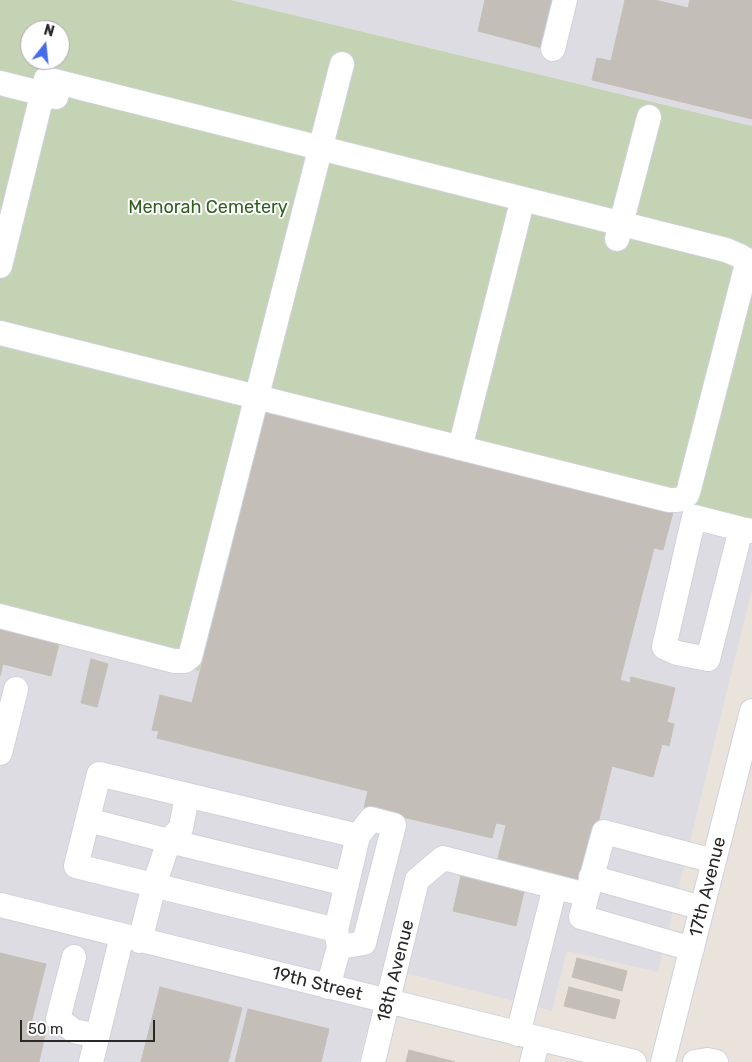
<!DOCTYPE html>
<html>
<head>
<meta charset="utf-8">
<style>
	body { margin:0 }
	#map { position:relative; width:752px; height:1062px; overflow:hidden; background:#eae3dc; font-family:Rubik,sans-serif }
	canvas { display:block }
	.north { position:absolute; left:20px; top:20px; width:50px; height:50px; box-sizing:border-box; background:#fff; border:1px solid #a9a9a9; border-radius:50%; rotate:16deg; font-size:14px; font-weight:700; line-height:20px; text-align:center; color:#292929 }
	.north::after { content:''; display:block; margin:auto; width:18px; height:22px; background:#466ced; clip-path:polygon(50% 0,100% 100%,50% 72%,0 100%) }
	.scale { position:absolute; left:20px; top:1020px; width:135px; height:22px; box-sizing:border-box; border:2px solid #292929; border-top:0; padding-left:6px; font-size:15px; line-height:18px; white-space:nowrap; color:#292929; -webkit-text-stroke:4px #fff; paint-order:stroke }
</style>
</head>
<body>
<div id="map">
<canvas width="752" height="1062"></canvas>
<div class="north">N</div>
<div class="scale">50 m</div>
</div>
<script>
const c = document.querySelector('canvas').getContext('2d');
c.lineJoin = 'round';
function fill(path, color) {
  c.fillStyle = color;
  c.fill(path, 'evenodd');
}
function shape(rows) {
  const path = new Path2D();
  for (const r of rows) {
    path.moveTo(r[0], r[1]);
    for (let i = 2; i < r.length; i += 2) path.lineTo(r[i], r[i + 1]);
  }
  return path;
}
function trace(path, color, width, dash) {
  c.strokeStyle = color;
  c.lineWidth = width;
  c.lineCap = dash ? 'butt' : 'round';
  c.setLineDash(dash || []);
  c.stroke(path);
}
function label(font, color, halo, rows, align = 'center') {
  c.font = font + ' Rubik,sans-serif';
  c.lineWidth = 4;
  c.setLineDash([]);
  c.textBaseline = 'middle';
  c.strokeStyle = halo;
  c.fillStyle = color;
  for (const [text, x, y, turn = 0] of rows) {
    c.save();
    c.translate(x, y);
    c.rotate((+turn || 0) * Math.PI / 180);
    c.textAlign = isNaN(turn) ? turn : align;
    if (halo) c.strokeText(text, 0, 0);
    c.fillText(text, 0, 0);
    c.restore();
  }
}
fill(shape([
	[231,0,752,0,752,126],
	[263,408,752,520,752,589,658,972,567,951,552,1011,383,967,359,1062,0,1062,0,621]
]), '#dedce3');
fill(shape([
	[0,0,231,0,752,126,752,520,263,408,199,671,0,621],
	[30,30,60,30,60,60,30,60]
]), '#c4d3b4');
const building = shape([
	[485,0,554,0,542,48,478,31,485,0],
	[625,0,655,0,688,8,690,0,752,0,752,119,592,80,597,58,611,61,625,0],
	[266,411,673,512,663,550,654,548,620,680,630,683,631,677,675,688,667,722,674,724,669,746,662,744,653,777,612,766,582,888,496,867,506,825,496,823,492,838,364,808,368,791,157,738,159,731,152,730,160,695,192,703,266,411],
	[0,625,60,640,51,676,3,664,0,676,0,625],
	[91,659,108,664,97,707,81,703,91,659],
	[461,876,524,891,516,926,453,911,461,876],
	[0,953,46,964,29,1031,45,1035,39,1062,0,1062,0,953],
	[577,958,627,971,622,991,572,977,577,958],
	[160,987,242,1008,228,1062,141,1062,160,987],
	[569,987,620,1000,615,1019,564,1006,569,987],
	[248,1009,329,1029,321,1062,235,1062,248,1009],
	[409,1050,455,1062,406,1062,409,1050]
]);
fill(building, '#c3beb7');
trace(building, '#c5bfb6', 1);
const minor = shape([
	[553,49,565,0],
	[0,83,56,97],
	[617,239,649,117],
	[0,266,46,79,726,250,740,256,752,264],
	[0,333,669,500,675,500,682,499,687,495,689,489,748,260],
	[460,448,519,214],
	[741,529,708,659,677,653,664,647,694,517,741,529,752,531],
	[0,616,174,661,185,661,190,657,342,64],
	[0,753,16,689],
	[88,820,169,841,347,884],
	[591,877,702,908],
	[0,905,634,1062],
	[336,930,76,866,99,774,358,836],
	[140,941,154,885,169,841,181,828,187,796],
	[692,949,581,917,604,832,714,861],
	[74,957,58,1019,74,1031,97,1036],
	[328,987,339,947,336,930,358,836,371,819,394,825,364,943,339,947],
	[518,1034,555,887],
	[91,1062,122,936],
	[373,1062,417,880,443,858,587,895],
	[532,1062,538,1039],
	[663,1062,752,711],
	[695,1062,707,1060,716,1062]
]);
trace(minor, '#ced2dd', 26);
trace(minor, '#fff', 24);
label('18px', '#2f601f', '#fff', [
	["Menorah Cemetery",208,208]
]);
label('18px', '#292929', '#fff', [
	["17th Avenue",708,887,-76],
	["18th Avenue",396,971,-76],
	["19th Street",317,984,14]
]);
</script>
</body>
</html>
